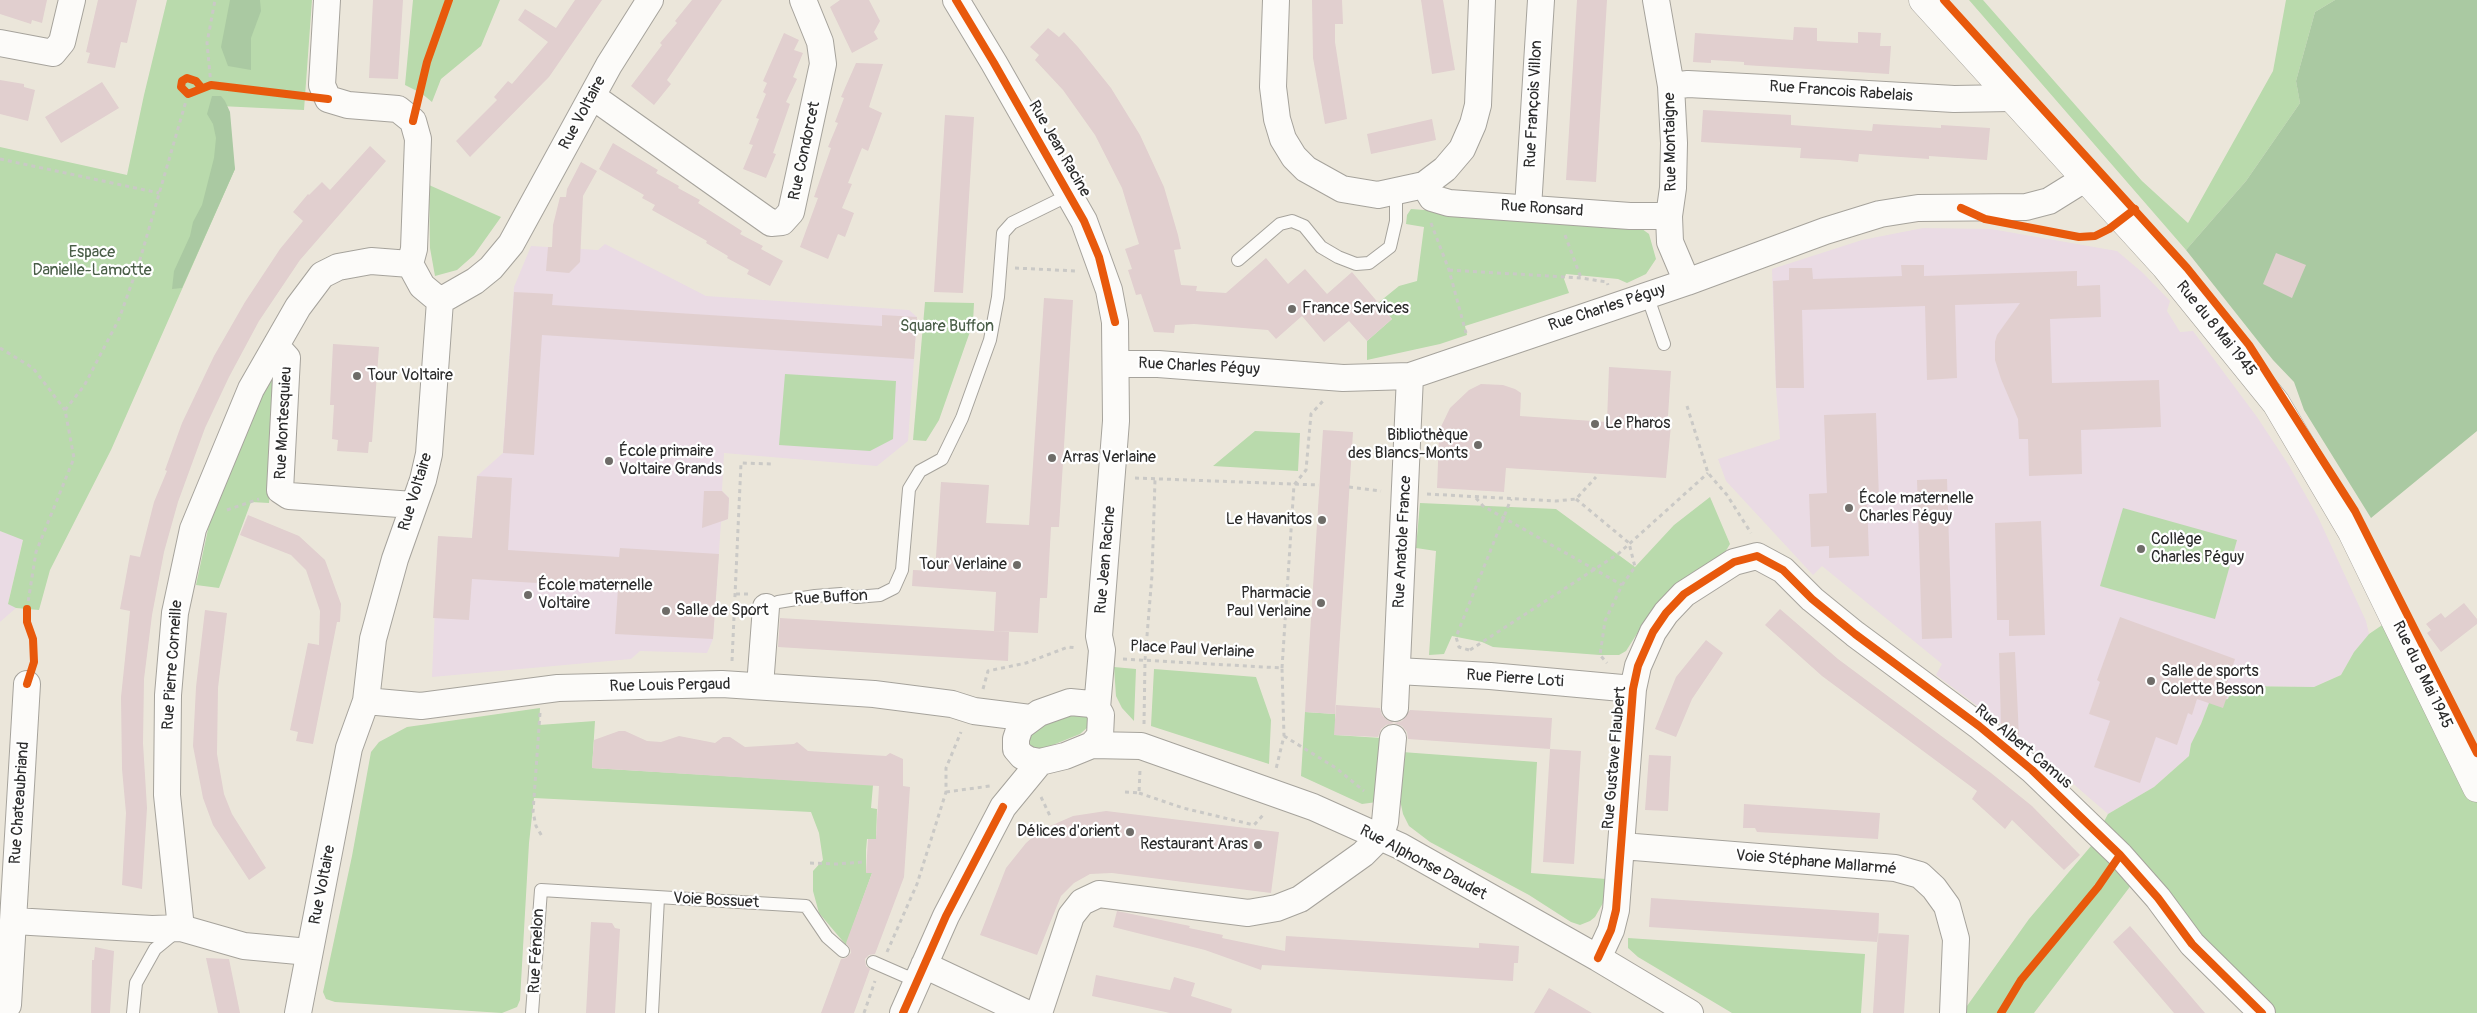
<!DOCTYPE html>
<html>
<head>
<meta charset="utf-8">
<style>
	body { margin:0 }
	canvas { display:block; background:#ebe6da }
</style>
</head>
<body>
<canvas width="2477" height="1013"></canvas>
<script>
const c = document.querySelector('canvas').getContext('2d');
c.lineJoin = 'round';
function fill(path, color) {
  c.fillStyle = color;
  c.fill(path, 'evenodd');
}
function shape(rows) {
  const path = new Path2D();
  for (const r of rows) {
    path.moveTo(r[0], r[1]);
    for (let i = 2; i < r.length; i += 2) path.lineTo(r[i], r[i + 1]);
  }
  return path;
}
function trace(path, color, width, dash) {
  c.strokeStyle = color;
  c.lineWidth = width;
  c.lineCap = dash ? 'butt' : 'round';
  c.setLineDash(dash || []);
  c.stroke(path);
}
function label(font, color, halo, rows, align = 'center') {
  c.font = font + ' Pangolin,sans-serif';
  c.lineWidth = 4.5;
  c.setLineDash([]);
  c.textBaseline = 'middle';
  c.strokeStyle = halo;
  c.fillStyle = color;
  for (const [text, x, y, turn = 0] of rows) {
    c.save();
    c.translate(x, y);
    c.rotate((+turn || 0) * Math.PI / 180);
    c.textAlign = isNaN(turn) ? turn : align;
    if (halo) c.strokeText(text, 0, 0);
    c.fillText(text, 0, 0);
    c.restore();
  }
}
fill(shape([
	[1923,228,1991,229,2117,251,2143,273,2170,301,2167,311,2180,332,2193,331,2257,417,2288,464,2318,517,2366,621,2369,634,2354,652,2341,675,2314,687,2234,686,2228,699,2209,703,2201,724,2191,744,2189,756,2154,787,2108,814,2019,737,1936,675,1942,664,1822,566,1813,575,1726,481,1718,459,1780,439,1776,388,1772,269,1862,240],
	[605,244,706,296,909,310,917,317,908,441,877,466,724,453,722,491,729,498,728,519,721,522,713,639,707,653,640,651,631,659,432,677,438,537,472,538,477,476,503,453,514,287,531,246,598,250],
	[0,531,23,539,8,603,16,608,0,622]
]), '#eadbe4');
fill(shape([
	[167,0,312,0,304,110,220,106,235,169,111,450,50,570,39,610,16,608,8,604,23,540,0,531,0,147,127,175,144,95],
	[413,0,500,0,481,46,441,79,432,102,421,93,405,85],
	[1969,0,1983,0,2142,181,2188,223,2273,71,2286,0,2335,0,2315,12,2296,81,2300,103,2246,181,2186,250],
	[429,185,501,217,474,255,457,270,435,276,430,248],
	[1411,209,1638,226,1649,234,1656,259,1646,274,1627,283,1618,279,1566,274,1564,279,1569,293,1465,326,1467,335,1440,344,1367,360,1367,341,1392,319,1378,303,1399,286,1417,281,1424,227,1406,224,1407,215],
	[925,302,974,303,973,323,939,420,926,441,913,440],
	[280,364,269,503,251,502,219,588,196,585,213,506,272,365],
	[785,374,896,381,893,439,870,451,779,445],
	[1255,431,1300,433,1298,471,1213,466],
	[1710,497,1730,544,1724,554,1647,618,1626,651,1619,655,1600,655,1493,647,1482,642,1452,636,1444,654,1429,655,1436,551,1416,548,1420,503,1556,509,1635,567,1674,525],
	[2123,508,2237,540,2215,619,2100,586],
	[2394,617,2477,788,2477,1013,2262,1013,2137,873,2129,888,2034,1013,1962,1013,2029,919,2091,846,2108,814,2154,787,2189,756,2191,744,2201,724,2209,703,2228,699,2233,686,2314,687,2341,675,2354,652,2369,634],
	[1114,667,1136,669,1134,721,1122,708,1116,696],
	[1154,669,1256,677,1271,720,1269,764,1151,726],
	[540,708,539,725,595,721,592,768,873,785,871,808,877,809,876,839,867,839,866,850,866,872,872,873,846,945,819,913,813,891,813,871,823,860,819,833,811,812,534,798,529,843,520,1000,517,1007,502,1013,335,1002,326,999,323,992,352,856,371,752,379,742,407,727],
	[1071,712,1087,714,1090,721,1088,727,1080,734,1033,753,1024,747,1026,733],
	[1305,712,1335,714,1335,735,1381,738,1377,802,1362,804,1301,776],
	[1402,752,1537,762,1531,873,1606,879,1603,903,1595,917,1590,921,1580,925,1571,922,1529,895,1430,842,1409,826,1403,814,1399,795],
	[1628,938,1865,954,1861,1013,1732,1013,1638,957,1628,948]
]), '#b9daac');
fill(shape([
	[230,0,260,0,261,11,251,38,251,70,228,66,221,47],
	[2335,0,2477,0,2477,431,2371,518,2304,410,2294,382,2273,360,2186,250,2246,181,2300,103,2296,81,2315,12],
	[212,96,221,96,225,101,230,112,235,169,182,288,172,289,174,271,190,236,193,222,202,205,214,158,216,138,213,124,207,114]
]), '#aac9a2');
fill(shape([
	[0,0,47,0,42,23,32,20,31,24,0,14],
	[98,0,137,0,127,43,121,42,115,68,87,63,90,53,86,52],
	[373,0,403,0,398,79,369,78],
	[575,0,602,0,549,77,470,157,456,141,497,100,494,97,508,81,512,84,548,42,518,20,525,9,556,28],
	[692,0,722,0,667,80,671,84,654,105,631,86,662,45,660,43,677,23,675,21],
	[840,0,869,0,880,21,874,32,878,39,852,53,830,7],
	[1312,0,1342,0,1343,24,1335,24,1335,42,1347,119,1325,124,1313,58],
	[1421,0,1443,0,1455,70,1432,74],
	[1577,0,1607,0,1596,182,1566,180],
	[1794,27,1817,28,1817,41,1858,43,1858,32,1881,33,1880,46,1891,46,1889,74,1744,65,1744,62,1711,60,1711,63,1693,62,1695,33,1793,40],
	[1048,28,1059,37,1064,32,1078,47,1111,88,1140,135,1164,187,1178,235,1181,249,1174,250,1181,285,1197,286,1196,291,1226,293,1266,258,1288,284,1305,269,1327,294,1352,272,1392,319,1367,341,1349,321,1324,342,1302,316,1276,339,1268,330,1194,324,1175,325,1174,333,1154,332,1141,294,1136,295,1128,270,1132,269,1125,249,1139,244,1122,188,1095,135,1063,90,1035,60,1039,55,1030,47],
	[784,33,799,40,794,50,803,53,793,77,797,79,786,102,790,104,773,153,776,154,766,178,743,169,753,145,749,144,759,119,756,118,766,94,763,92,767,83,763,81],
	[856,63,883,64,869,107,882,113,868,151,862,148,848,183,852,184,842,208,854,213,845,237,838,234,828,259,800,247,818,198,814,197,831,148,828,147,838,123,835,122,844,98,841,97],
	[0,80,24,84,24,87,35,90,28,121,0,114],
	[102,82,119,108,61,143,45,117],
	[1703,110,1791,115,1791,125,1872,131,1873,124,1941,128,1941,125,1990,128,1987,160,1929,156,1929,159,1859,154,1858,162,1839,160,1800,158,1801,148,1701,142],
	[945,115,974,117,963,293,934,292],
	[1432,119,1436,140,1371,154,1367,134],
	[613,143,658,170,656,173,679,186,678,188,700,200,698,203,742,231,740,234,763,246,761,249,783,261,770,286,747,274,749,270,727,258,728,256,706,243,707,241,652,210,655,205,642,198,644,195,599,169],
	[370,146,386,161,300,260,259,321,229,377,205,428,178,502,164,552,152,615,144,679,143,743,147,808,142,889,122,885,126,813,122,769,121,697,130,611,120,609,130,555,140,557,154,502,167,471,165,470,182,423,214,356,245,302,280,249,303,221,293,212,308,194,309,195,322,182,330,190],
	[581,162,597,171,583,196,580,262,569,273,546,271,548,247,552,247,553,225,560,197,566,197,567,189],
	[2276,253,2306,265,2292,298,2263,284],
	[1901,265,1924,265,1924,276,2077,271,2077,286,2100,285,2101,317,2050,319,2052,383,2159,380,2161,427,2081,430,2082,474,2029,476,2028,439,2019,439,2018,419,2001,379,1995,360,1995,342,1997,335,2020,303,1955,305,1957,378,1927,380,1925,306,1802,310,1804,388,1776,388,1773,281,1789,280,1789,268,1812,268,1813,279,1902,276],
	[514,292,553,294,552,305,882,326,882,315,917,317,914,359,542,335,534,455,503,453],
	[1044,298,1073,300,1059,527,1051,527,1047,598,1040,598,1038,633,994,631,996,592,912,586,913,570,935,571,941,482,989,485,986,523,1029,525],
	[333,344,379,347,372,442,369,442,368,453,337,451,338,440,332,439,334,405,330,405],
	[1609,367,1671,371,1668,416,1671,425,1666,478,1506,468,1504,492,1437,488,1439,437,1436,437,1450,408,1469,390,1481,384,1503,385,1515,389,1521,393,1520,416,1607,422],
	[1876,413,1879,499,1867,500,1869,556,1829,558,1829,546,1811,547,1809,494,1827,493,1824,415],
	[1323,430,1353,432,1335,714,1305,712],
	[477,476,512,478,508,550,619,557,620,548,719,554,713,639,615,634,618,588,472,579,469,620,433,618,438,536,472,538],
	[1947,479,1952,638,1922,639,1917,480],
	[704,491,722,491,729,498,728,519,702,528],
	[248,515,299,536,325,560,341,604,340,622,337,622,313,744,296,741,298,732,290,730,308,643,319,645,320,611,306,570,291,555,240,535],
	[2041,521,2045,635,2009,636,2009,620,1997,620,1995,523],
	[2464,603,2477,619,2477,624,2441,652,2427,633,2431,630,2426,624,2441,613,2445,618],
	[1780,609,1838,659,1991,773,2032,806,2080,855,2064,870,2012,820,2005,829,1972,799,1977,791,1822,676,1765,625],
	[205,610,227,613,218,688,217,754,224,794,232,814,266,868,249,880,213,825,203,798,193,746,196,687],
	[2120,617,2235,659,2227,683,2231,685,2223,708,2197,699,2192,715,2188,713,2177,745,2156,737,2140,783,2094,767,2110,721,2089,714,2100,682,2097,680],
	[780,618,1009,632,1008,661,778,647],
	[1706,640,1723,653,1692,699,1676,737,1655,729,1676,677],
	[2015,652,2019,737,2001,724,1999,653],
	[1336,705,1380,708,1382,715,1387,720,1394,723,1402,721,1410,710,1552,718,1550,749,1408,739,1407,732,1402,726,1394,723,1386,725,1381,729,1378,737,1334,735],
	[619,731,625,731,647,741,661,742,679,736,715,743,723,737,730,737,745,747,794,744,797,742,808,751,886,756,890,753,903,759,903,786,910,787,904,877,875,954,869,955,865,959,866,966,870,969,854,1013,821,1013,841,959,846,958,851,953,850,948,846,943,872,873,866,873,868,839,876,839,879,786,592,768,594,740],
	[1550,749,1581,751,1574,864,1543,862],
	[1649,755,1671,756,1668,811,1645,810],
	[1744,804,1880,813,1878,839,1757,832,1755,828,1743,828],
	[1106,811,1279,832,1271,893,1112,873,1090,874,1074,883,1061,896,1037,955,980,935,1006,868,1026,843,1041,830,1073,816],
	[1651,898,1879,913,1878,942,1649,927],
	[1117,911,1190,926,1189,928,1223,935,1222,938,1285,951,1286,936,1479,948,1479,943,1519,946,1518,963,1514,963,1513,981,1262,965,1261,970,1205,950,1113,927],
	[591,922,612,923,615,928,620,929,615,1013,586,1013],
	[2130,926,2145,943,2205,1013,2174,1013,2113,942],
	[1878,933,1909,935,1904,1013,1873,1013],
	[95,947,114,951,110,1013,91,1013,92,960,94,960],
	[206,958,229,959,240,1013,218,1013],
	[1096,975,1170,990,1174,977,1195,983,1191,996,1232,1009,1231,1013,1170,1013,1092,996],
	[1549,988,1592,1013,1534,1013]
]), '#e1cfcf');
const service = shape([
	[1238,260,1280,224,1292,221,1304,226,1321,247,1338,257,1356,264,1369,263,1390,247,1396,221,1396,193],
	[1647,295,1664,344],
	[766,607,778,602,815,596,841,594,856,597,880,595,894,588,902,570,909,489,920,471,942,459,962,418,990,340,998,297,1003,233,1012,223,1069,195],
	[873,962,905,976,917,978],
	[133,1013,136,983,155,949,177,931],
	[532,1013,541,890,806,906,827,937,843,951],
	[652,1013,658,898]
]);
const minor = shape([
	[327,0,322,85,328,99,348,105,398,109,413,121,418,139,414,249,410,264],
	[956,0,994,63,1084,221,1109,290,1115,322,1116,421,1099,636,1102,650,1097,708],
	[1276,0,1273,87,1277,119,1283,139,1294,157,1306,169,1342,189,1378,195,1424,185,1445,169,1462,149,1473,124,1478,105,1482,0],
	[1656,0,1671,86,1674,143,1673,188,1669,216,1670,242,1687,282],
	[0,43,53,53,62,42,72,0],
	[1671,86,1688,84,1765,88,1954,99,2011,98],
	[592,96,771,223,782,222,791,212,823,64,820,42,803,0],
	[1424,185,1432,198,1449,203,1630,216,1669,216],
	[1528,208,1541,0],
	[276,346,287,358,280,490,289,496,413,505],
	[1117,364,1158,364,1343,378,1410,376,1687,282,1825,231,1880,214,1918,208,2026,207,2049,201,2086,178],
	[1397,671,1490,676,1633,689],
	[760,686,766,607],
	[366,701,421,706,558,688,722,684,874,694,952,704,974,711,1030,718],
	[1070,702,1091,704,1097,708,1101,715,1100,736,1092,745,1065,756,1040,762,1029,760,1022,756,1016,749,1016,739,1020,727,1039,713,1070,702],
	[1395,708,1410,376],
	[1092,745,1141,746,1313,807,1400,846,1598,958,1690,1013],
	[1622,846,1895,868,1920,875,1934,888,1947,906,1956,939,1953,1013],
	[14,921,152,929,181,928],
	[309,952,244,946,181,928,167,795,168,695,175,613,193,529,251,389,298,307,322,275,338,267,371,261,410,264,422,286,440,301],
	[1598,958,1611,930,1616,910,1633,689,1638,666,1653,632,1666,613,1684,594,1734,562,1757,556,1783,570,1812,599,1855,634,1979,726,2032,770,2120,855,2158,898,2192,944,2262,1013],
	[924,965,1026,1013],
	[8,1005,27,684],
	[298,1013,349,748,366,701,373,639,395,559,423,480,429,454,440,301,475,281,491,268,511,244,609,65,650,0],
	[903,1013,946,916,1003,807,1040,762],
	[1039,1013,1071,916,1082,902,1099,894,1248,913,1277,908,1300,899,1363,854,1380,837,1385,822,1393,738]
]);
const tertiary = shape([
	[1923,0,2165,266,2276,403,2352,532,2477,788]
]);
trace(service, '#a6a39c', 14);
trace(minor, '#a6a39c', 28);
trace(tertiary, '#a6a39c', 29);
trace(shape([
	[211,85,207,43,215,0],
	[0,159,159,193],
	[1431,223,1449,270,1466,333],
	[1565,235,1581,278],
	[1015,268,1076,271],
	[1449,270,1581,278,1607,282,1608,285],
	[0,348,33,368,65,410],
	[1687,406,1708,473,1727,495,1751,533],
	[1135,478,1319,485],
	[1349,487,1381,491],
	[1427,494,1556,501,1576,499,1596,477],
	[1476,498,1483,506,1622,585],
	[1576,499,1629,543,1635,567,1622,585,1605,621,1600,655,1607,663],
	[227,510,259,499],
	[736,594,748,594],
	[27,609,36,552,74,458,65,410,84,386,119,319,139,263,186,101],
	[1469,650,1459,647,1456,637,1511,499],
	[1470,650,1618,554,1708,473],
	[1123,659,1282,668,1284,736,1276,769],
	[732,661,741,463,772,464],
	[1282,668,1294,485,1306,470,1311,414,1323,401],
	[983,689,988,671,1026,663,1068,647,1077,648],
	[540,713,533,812,536,826,543,838],
	[1144,724,1145,660,1152,575,1155,480],
	[1284,736,1336,768,1364,791],
	[946,792,990,786],
	[1125,792,1139,793,1140,770],
	[1139,793,1183,808,1254,825,1264,814],
	[1041,797,1051,818],
	[810,863,837,864,863,862],
	[887,952,917,884,946,792,946,768,961,732],
	[864,1013,875,981]
]), '#cac9c6', 3, [4, 4]);
trace(service, '#fcfbf9', 12);
trace(minor, '#fcfbf9', 26);
trace(tertiary, '#fcfbf9', 28);
trace(shape([
	[956,0,994,63,1084,221,1099,257,1115,322],
	[1944,0,2187,268,2249,345,2355,511,2477,753],
	[201,87,196,81,187,78,182,81,181,87,188,94,211,85,328,99],
	[413,121,427,62,449,0],
	[1961,208,1985,219,2079,237,2095,236,2109,229,2135,209],
	[27,609,27,622,33,639,34,662,27,684],
	[1598,958,1611,930,1616,910,1633,689,1638,666,1653,632,1666,613,1684,594,1734,562,1757,556,1783,570,1812,599,1855,634,1979,726,2032,770,2120,855,2158,898,2192,944,2262,1013],
	[903,1013,946,916,1003,807],
	[2001,1013,2021,980,2098,887,2120,855]
]), '#e8590c', 8);
for (const [x, y, r, color] of [
	[1292,309,5,"#6e6c68"],
	[357,376,5,"#6e6c68"],
	[1595,424,5,"#6e6c68"],
	[1478,445,5,"#6e6c68"],
	[1052,458,5,"#6e6c68"],
	[609,461,5,"#6e6c68"],
	[1849,508,5,"#6e6c68"],
	[1322,520,5,"#6e6c68"],
	[2141,549,5,"#6e6c68"],
	[1017,565,5,"#6e6c68"],
	[528,595,5,"#6e6c68"],
	[1321,603,5,"#6e6c68"],
	[666,611,5,"#6e6c68"],
	[2151,681,5,"#6e6c68"],
	[1130,832,5,"#6e6c68"],
	[1258,845,5,"#6e6c68"]
]) {
  const dot = new Path2D();
  dot.arc(x, y, r, 0, 2 * Math.PI);
  c.fillStyle = color;
  c.fill(dot);
  trace(dot, '#fff', 2);
}
label('16px', '#2b2b2b', '#fff', [
	["Rue Francois Rabelais",1841,92,4],
	["Rue François Villon",1534,104,-87],
	["Rue Voltaire",583,113,-62],
	["Rue Montaigne",1671,142,-91],
	["Rue Jean Racine",1059,149,60],
	["Rue Condorcet",805,151,-78],
	["Rue Ronsard",1542,209,4],
	["Rue Charles Péguy",1607,308,-18],
	["Rue du 8 Mai 1945",2216,329,51],
	["Rue Charles Péguy",1199,367,3],
	["Rue Montesquieu",284,423,-87],
	["Rue Voltaire",416,492,-73],
	["Rue Anatole France",1403,542,-87],
	["Rue Jean Racine",1106,560,-85],
	["Rue Buffon",831,598,-3],
	["Place Paul Verlaine",1192,650,3],
	["Rue Pierre Corneille",173,665,-86],
	["Rue du 8 Mai 1945",2422,675,64],
	["Rue Pierre Loti",1515,679,4],
	["Rue Louis Pergaud",670,686,-1],
	["Rue Albert Camus",2023,747,40],
	["Rue Gustave Flaubert",1615,758,-85],
	["Rue Chateaubriand",20,803,-86],
	["Rue Alphonse Daudet",1423,863,28],
	["Voie Stéphane Mallarmé",1816,863,5],
	["Rue Voltaire",323,885,-79],
	["Voie Bossuet",716,901,3],
	["Rue Fénelon",537,951,-87]
]);
label('16px', '#495d47', '#fff', [
	["Espace",92,253],
	["Danielle-Lamotte",92,271],
	["Square Buffon",947,327]
]);
label('16px', '#2b2b2b', '#fff', [
	["France Services",1302,309],
	["Tour Voltaire",367,376],
	["Le Pharos",1605,424],
	["Bibliothèque",1468,436,"right"],
	["des Blancs-Monts",1468,454,"right"],
	["École primaire",619,452],
	["Voltaire Grands",619,470],
	["Arras Verlaine",1062,458],
	["École maternelle",1859,499],
	["Charles Péguy",1859,517],
	["Le Havanitos",1312,520,"right"],
	["Collège",2151,540],
	["Charles Péguy",2151,558],
	["Tour Verlaine",1007,565,"right"],
	["École maternelle",538,586],
	["Voltaire",538,604],
	["Pharmacie",1311,594,"right"],
	["Paul Verlaine",1311,612,"right"],
	["Salle de Sport",676,611],
	["Salle de sports",2161,672],
	["Colette Besson",2161,690],
	["Délices d'orient",1120,832,"right"],
	["Restaurant Aras",1248,845,"right"]
], 'left');
</script>
</body>
</html>
